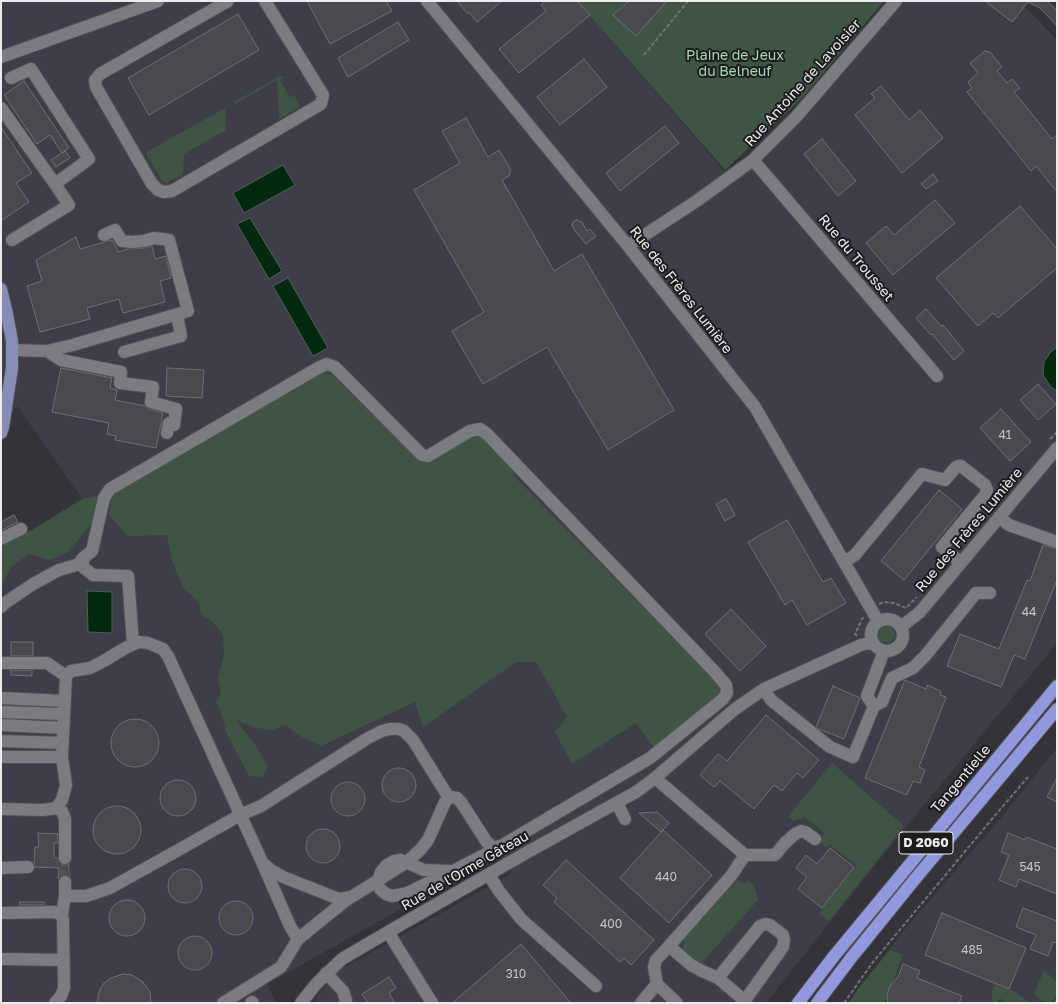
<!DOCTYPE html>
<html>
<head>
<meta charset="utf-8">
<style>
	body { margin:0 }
	#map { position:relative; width:1058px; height:1004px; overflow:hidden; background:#343438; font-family:"Golos Text",sans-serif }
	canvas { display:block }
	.frame { position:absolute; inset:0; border:2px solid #ededf0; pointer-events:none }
</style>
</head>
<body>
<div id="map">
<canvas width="1058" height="1004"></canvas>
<div class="frame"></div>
</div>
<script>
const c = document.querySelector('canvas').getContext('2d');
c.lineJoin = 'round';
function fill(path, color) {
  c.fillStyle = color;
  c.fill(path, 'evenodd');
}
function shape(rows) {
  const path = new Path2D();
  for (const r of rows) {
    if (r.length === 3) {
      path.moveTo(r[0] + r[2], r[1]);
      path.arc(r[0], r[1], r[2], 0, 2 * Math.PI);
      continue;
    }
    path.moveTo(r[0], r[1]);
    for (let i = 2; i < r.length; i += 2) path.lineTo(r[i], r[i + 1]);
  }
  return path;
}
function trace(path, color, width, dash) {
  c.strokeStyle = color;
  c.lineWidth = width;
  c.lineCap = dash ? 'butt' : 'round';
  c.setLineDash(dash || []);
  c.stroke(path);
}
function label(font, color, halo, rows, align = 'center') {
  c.font = font + ' "Golos Text",sans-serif';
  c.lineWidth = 4;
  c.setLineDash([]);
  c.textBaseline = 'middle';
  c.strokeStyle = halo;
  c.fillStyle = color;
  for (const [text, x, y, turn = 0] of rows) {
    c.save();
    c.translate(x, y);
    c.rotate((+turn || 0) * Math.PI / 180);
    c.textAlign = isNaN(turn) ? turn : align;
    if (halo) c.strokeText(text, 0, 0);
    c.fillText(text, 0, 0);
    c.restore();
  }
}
fill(shape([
	[1,1,577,1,732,180,763,161,903,1,1017,1,1030,12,1057,40,1057,643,880,859,766,1003,312,1003,338,971,511,874,499,854,267,984,276,1003,1,1003,1,547,42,524,82,498,17,406,1,431],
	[1057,748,1057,1003,848,1003,858,989,910,923,1001,818]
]), '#3d3e47');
fill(shape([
	[577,1,884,1,803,97,725,170],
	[280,76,284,78,280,80,290,97,294,95,299,104,299,107,279,119,277,80,235,104,234,102],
	[225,108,226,130,184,154,183,174,167,183,163,182,147,155,147,152],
	[323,373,336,375,417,455,465,437,479,434,518,470,513,475,719,684,719,694,655,749,636,723,572,764,555,732,567,717,536,662,516,662,423,727,415,702,321,746,302,737,286,725,271,730,257,728,236,720,256,746,268,767,262,777,249,776,227,734,220,709,216,702,221,692,218,679,224,655,223,635,213,622,201,614,199,602,184,589,172,561,167,535,128,536,109,515,113,493],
	[98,496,92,523,68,552,51,560,29,554,10,568,1,588,1,547,42,524,83,499],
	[886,634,9],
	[832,763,904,826,829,921,819,913,856,865,829,844,826,848,819,841,825,833,804,817,794,821,788,817],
	[737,881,744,883,749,881,754,886,758,900,703,961,705,964,704,967,687,956,683,949,684,937,730,886,733,886],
	[890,950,903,955,884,1003,849,1003,858,989],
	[1044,970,1057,982,1057,995,1050,1003,1042,1001,1034,994],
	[995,985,1016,992,1029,1003,1006,1003,1000,998,996,1003,994,1003,992,1001,992,992]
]), '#3f5544');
const water = shape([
	[283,165,295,185,244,213,233,193,283,165],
	[250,218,282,271,269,279,237,224,250,218],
	[288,278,328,348,313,356,273,286,288,278],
	[1057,347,1057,391,1051,387,1043,375,1044,362,1050,353,1057,347],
	[87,591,112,592,112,633,88,632,87,591]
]);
fill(water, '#032810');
trace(water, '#496353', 1);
const building = shape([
	[307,1,386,1,392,11,330,44,307,1],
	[457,1,502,1,477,22,470,13,467,13,457,1],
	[546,1,577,1,590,15,519,73,499,49,546,11,541,5,546,1],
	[629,1,667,1,636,36,613,15,629,1],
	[985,1,1047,1,1057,10,1057,26,1040,8,1028,2,1012,22,985,1],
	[238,14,259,50,149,115,128,78,238,14],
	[398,22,409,40,348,77,338,58,398,22],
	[985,51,990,52,1002,67,997,71,1007,83,1012,79,1020,88,1014,92,1052,139,1057,135,1057,192,1036,166,1031,171,967,92,972,88,968,82,978,73,970,63,985,51],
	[584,59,607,87,560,125,537,97,584,59],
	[24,81,69,148,62,153,50,135,37,144,4,95,24,81],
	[881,86,909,120,920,110,943,138,902,173,855,115,875,98,871,94,881,86],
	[466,118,488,157,499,150,507,163,511,171,509,173,510,175,502,180,554,271,582,254,674,410,608,450,547,347,483,384,452,331,484,312,414,190,460,163,442,131,466,118],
	[665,126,679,143,620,191,606,173,665,126],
	[1,127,32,173,16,183,29,202,1,221,1,127],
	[822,139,856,181,838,196,804,154,822,139],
	[65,151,70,158,56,167,51,160,65,151],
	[933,174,938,181,926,189,921,184,933,174],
	[935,200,955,223,893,275,866,243,886,226,894,235,935,200],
	[1020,206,1057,249,1057,268,998,318,993,313,978,326,936,278,1020,206],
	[577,220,582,222,587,231,590,229,596,236,586,244,573,228,572,224,574,221,577,220],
	[76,237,80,249,112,240,115,245,118,252,129,249,145,248,152,246,155,259,166,256,171,278,160,281,165,302,123,313,119,299,87,308,90,319,40,332,27,286,42,281,36,260,76,237],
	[926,309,941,326,943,325,964,351,954,360,932,334,931,335,916,318,926,309],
	[61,368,112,378,110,388,117,390,115,400,145,406,149,409,163,413,156,448,115,440,116,436,107,434,109,423,52,412,61,368],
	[167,368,204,370,202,398,166,396,167,368],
	[1038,384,1056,404,1038,420,1020,400,1038,384],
	[1001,409,1031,442,1010,461,980,428,1001,409],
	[939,490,962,509,904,580,881,561,939,490],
	[726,499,735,515,725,521,716,504,726,499],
	[14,515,18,522,2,530,1,527,1,522,14,515],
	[787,520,823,582,831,578,846,603,807,625,792,600,785,605,748,542,787,520],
	[1043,545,1057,549,1057,580,1025,659,1014,655,1001,687,947,666,960,634,999,649,1027,580,1030,581,1043,545],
	[731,609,766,646,740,671,705,634,731,609],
	[11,642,33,642,33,656,11,656,11,642],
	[11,670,32,670,32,676,11,675,11,670],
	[905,680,926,689,927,685,941,691,940,695,946,697,919,767,925,770,920,783,913,781,907,795,865,778,905,680],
	[833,686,860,698,844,739,819,729,816,727,833,686],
	[766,715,819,760,803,778,797,773,782,791,774,785,754,809,720,781,714,787,700,775,718,754,727,761,766,715],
	[135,743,24],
	[399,785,17],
	[1057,778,1057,802,1047,797,1057,778],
	[178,798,18],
	[348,799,17],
	[117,830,24],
	[657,812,669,823,661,832,639,813,657,812],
	[323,846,17],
	[663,830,712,875,669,923,620,878,663,830],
	[38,833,58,834,58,843,54,843,54,858,58,858,59,862,62,865,65,865,69,864,68,875,62,875,58,879,59,868,35,867,34,863,35,847,39,847,38,833],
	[1008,833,1025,840,1026,837,1057,849,1057,894,1019,879,1016,887,999,880,1009,855,1001,852,1008,833],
	[830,848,854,867,822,908,798,889,807,877,796,868,806,855,817,864,830,848],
	[566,860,654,940,631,965,624,958,620,962,554,902,557,898,543,885,566,860],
	[185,886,17],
	[127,918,18],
	[236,918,17],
	[20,902,44,902,44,905,20,905,20,902],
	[1023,908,1057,921,1057,943,1053,942,1048,956,1030,949,1036,935,1016,927,1023,908],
	[942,913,1026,948,1009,989,925,955,942,913],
	[195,953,17],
	[521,944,571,1003,452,1003,521,944],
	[903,964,920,971,917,978,962,996,959,1003,888,1003,887,996,889,988,893,982,898,977,903,964],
	[123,974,132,975,143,982,150,992,151,1003,97,1003,99,992,103,984,111,978,123,974],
	[389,977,396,988,389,993,395,1003,368,1003,362,994,389,977]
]);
fill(building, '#4a4a4e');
trace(building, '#6f7074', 1);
trace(shape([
	[65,882,65,858]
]), '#505054', 12, [12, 6]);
const minor = shape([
	[228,1,100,74,95,80,96,87,152,184,158,190,164,192,172,191,321,104,323,95,265,1],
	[427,1,628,246,755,407,878,621],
	[1,57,158,1],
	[11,78,31,69,89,159,55,184],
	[1,108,55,184,69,205,12,240],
	[753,160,937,376],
	[628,246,698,200,753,160,796,117,896,1],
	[12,350,47,351,73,345,188,311,169,240,154,238,144,241,131,242,122,241,115,230,104,235],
	[47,351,61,360,121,372,120,383,153,387,151,402,176,409,174,425,169,423,167,433],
	[124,352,181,336,177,315],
	[999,517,1009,525,1057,542],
	[1,539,21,529],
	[844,562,855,555,922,474,945,480,956,467,958,466,961,466,985,485,987,490,985,495,942,547,961,563],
	[1,607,5,603,33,584,59,570,83,563],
	[887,635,16],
	[901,627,920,612,1057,448],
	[133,644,128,576,93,575,84,568,82,559,92,551,104,498,110,489,318,368,327,364,335,367,422,455,428,456,470,431,480,429,487,434,715,672,726,685,727,693,723,699,650,758,501,846,492,847,486,841,461,802,457,798,452,797,449,798],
	[1,663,47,663,66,676],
	[764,689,771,700,830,747,853,757,874,706,882,702,892,678,913,668,925,656,976,593,990,593],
	[1,698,64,701],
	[874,706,867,696,884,651],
	[1,712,64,714],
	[1,725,63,728],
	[1,741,63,743],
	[1,757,62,757],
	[655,778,745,855],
	[617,803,625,819],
	[1,809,43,810,56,808],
	[65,858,65,819,62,811,56,808,62,800,66,785,62,757,66,676,71,671,90,668,102,662,127,647,139,642,148,643,163,649,168,656,262,862,290,926,298,939],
	[264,864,271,870,283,877,339,899,351,897],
	[1,868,28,867],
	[453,871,424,870,401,860,394,861,387,865,381,872,378,881,378,885,380,889,386,894,392,896,407,893,453,871,501,846],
	[489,875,499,891,521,919,596,986],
	[65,896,65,882],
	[1,913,55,912,62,915,63,920,64,988,61,996,55,1003],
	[62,915,65,896,86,896,110,888,182,848,240,815,261,806,368,738,382,731,390,729,398,729,404,731,413,740,449,798,445,802,428,840,421,849,407,862,345,901,298,939,281,967,223,1003],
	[388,932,432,1003],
	[669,946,656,960,654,967,657,984,677,1003],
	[1,959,64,960],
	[326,973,343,991,346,1000,345,1003],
	[718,978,760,926,765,924,770,925,783,935,784,940,783,947,743,1003],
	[745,1001,718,978,702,971,691,965,669,946,731,876,745,855,775,855,785,843,795,834,801,831,805,832,815,839],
	[251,1003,252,1002,253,1003],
	[301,1003,316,984,342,959,388,932,526,853,636,792,655,778,735,709,764,689,861,645,865,644,873,643],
	[641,1003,645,998,657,984]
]);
const major = shape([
	[1,289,7,314,12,341,12,368,3,427,1,433]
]);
const highway = shape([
	[798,1003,834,956,1057,686],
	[817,1003,851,958,915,879,1057,709]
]);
trace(minor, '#525255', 14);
trace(major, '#525255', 14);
trace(highway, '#525255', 14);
trace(shape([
	[644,55,688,1],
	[1050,439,1057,432],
	[879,604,884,602,894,603,906,608,917,597],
	[857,636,855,634,863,617],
	[844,1003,873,962,997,813,1028,777],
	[1055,1003,1057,1000]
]), '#717175', 2, [4, 2]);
trace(minor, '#7b7c80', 12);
trace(major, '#888db8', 12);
trace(highway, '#9099dd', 12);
label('12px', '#c4c4c8', null, [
	["41",1005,435],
	["44",1029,612],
	["545",1030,867],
	["440",666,877],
	["400",611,924],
	["485",972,950],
	["310",516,974]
]);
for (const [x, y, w] of [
	[926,843,54]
]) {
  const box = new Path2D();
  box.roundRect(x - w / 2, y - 11, w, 22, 3);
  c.fillStyle = '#1c1c1e';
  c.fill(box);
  trace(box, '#ededf0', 1);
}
label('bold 13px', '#ededf0', null, [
	["D 2060",926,843]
]);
label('14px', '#a1deaf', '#1c1c1e', [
	["Plaine de Jeux",735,56],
	["du Belneuf",735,72]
]);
label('14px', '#ededf0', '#1c1c1e', [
	["Rue Antoine de Lavoisier",803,83,-48],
	["Rue du Trousset",856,258,50],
	["Rue des Frères Lumière",681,290,52],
	["Rue des Frères Lumière",969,530,-50],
	["Tangentielle",961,779,-50],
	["Rue de l'Orme Gâteau",465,871,-30]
]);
</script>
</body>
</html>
